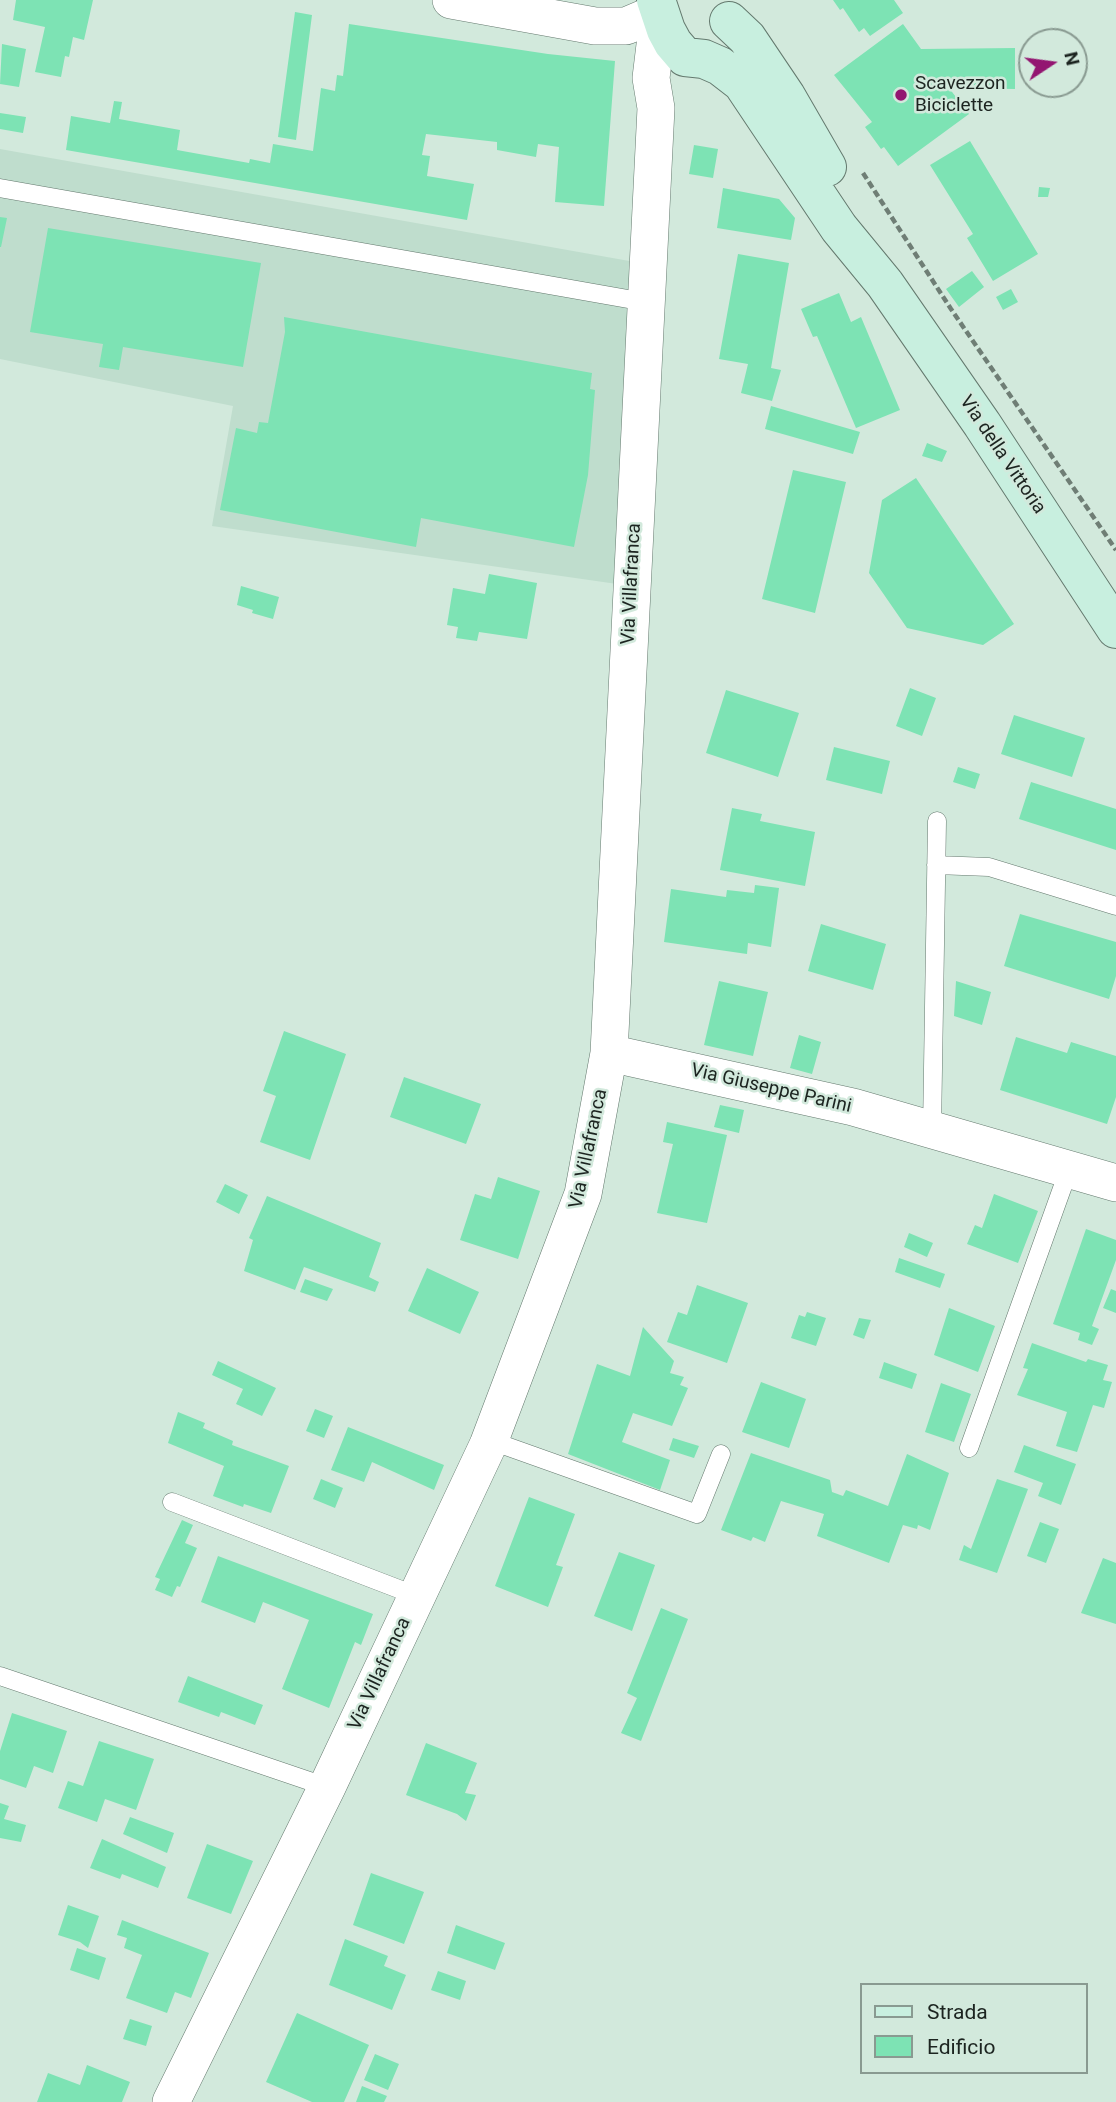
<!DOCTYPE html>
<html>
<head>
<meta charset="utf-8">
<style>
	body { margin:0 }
	#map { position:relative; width:1116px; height:2102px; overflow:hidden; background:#d2e9dc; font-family:Roboto,sans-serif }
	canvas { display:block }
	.legend { position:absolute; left:860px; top:1983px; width:228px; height:91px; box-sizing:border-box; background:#d2e9dc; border:2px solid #899a91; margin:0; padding:9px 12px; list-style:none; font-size:21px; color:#1c2420 }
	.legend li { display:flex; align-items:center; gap:14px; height:35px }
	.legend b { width:35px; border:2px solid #899a91 }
	.north { position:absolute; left:1018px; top:28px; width:70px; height:70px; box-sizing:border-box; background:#d2e9dc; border:2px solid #899a91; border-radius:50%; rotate:77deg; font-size:19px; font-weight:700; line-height:28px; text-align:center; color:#1c2420 }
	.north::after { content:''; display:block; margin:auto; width:24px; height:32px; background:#931671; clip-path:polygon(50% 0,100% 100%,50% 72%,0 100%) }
</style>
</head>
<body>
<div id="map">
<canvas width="1116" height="2102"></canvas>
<ul class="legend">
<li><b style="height:9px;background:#c8efdf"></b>Strada</li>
<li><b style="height:19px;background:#7de3b4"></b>Edificio</li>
</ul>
<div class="north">N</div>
</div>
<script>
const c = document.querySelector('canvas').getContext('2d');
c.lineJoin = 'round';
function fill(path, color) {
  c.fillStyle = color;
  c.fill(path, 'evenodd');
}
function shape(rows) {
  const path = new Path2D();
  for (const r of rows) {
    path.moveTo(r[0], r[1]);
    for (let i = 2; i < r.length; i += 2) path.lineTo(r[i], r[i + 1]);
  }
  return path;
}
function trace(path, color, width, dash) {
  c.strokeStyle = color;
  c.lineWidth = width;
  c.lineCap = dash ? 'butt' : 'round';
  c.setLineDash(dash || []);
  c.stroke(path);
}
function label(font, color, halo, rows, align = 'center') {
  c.font = font + ' Roboto,sans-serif';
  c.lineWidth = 5;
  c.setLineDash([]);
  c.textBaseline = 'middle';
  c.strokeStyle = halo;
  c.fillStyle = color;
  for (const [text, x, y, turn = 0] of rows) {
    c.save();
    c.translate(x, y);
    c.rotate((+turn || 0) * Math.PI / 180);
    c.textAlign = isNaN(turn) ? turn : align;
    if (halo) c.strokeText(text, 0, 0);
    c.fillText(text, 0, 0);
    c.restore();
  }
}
fill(shape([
	[0,149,663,267,645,588,212,526,233,406,0,359]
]), '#bfddcd');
fill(shape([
	[16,0,93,0,84,40,73,37,69,57,65,56,61,77,35,72,45,27,13,20],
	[833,0,894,0,903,13,870,36,864,28,859,32,843,8,840,10],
	[295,12,312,15,296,140,278,137],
	[349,24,548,54,615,61,604,206,555,202,559,147,538,144,536,157,497,150,497,142,426,134,422,155,430,156,427,176,474,184,467,220,66,150,71,116,110,123,114,101,122,102,119,119,180,130,177,150,249,163,250,159,270,163,273,144,313,151,321,88,335,91,337,75,343,76],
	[903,24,921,49,1015,48,1015,89,949,88,969,114,898,166,884,147,881,149,865,127,872,122,834,75],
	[2,44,26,49,19,87,0,84],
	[0,113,26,117,23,133,0,129],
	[970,141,1038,254,993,281,967,238,973,234,930,165],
	[694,145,718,149,713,178,689,174],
	[1039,187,1050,188,1048,197,1038,197],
	[723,188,779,199,795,218,791,240,717,228],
	[0,217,7,218,1,247,0,247],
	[48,228,261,263,243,367,123,347,119,370,99,367,103,344,30,332],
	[738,254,789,263,771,368,781,370,772,401,741,393,748,364,719,359],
	[972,271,984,287,959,307,946,289],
	[1011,289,1018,302,1003,310,996,297],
	[839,293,851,322,861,317,900,410,856,428,817,336,813,337,801,309],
	[284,317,592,373,590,389,595,390,588,475,574,547,421,518,416,547,220,510,236,428,257,433,259,422,268,423,285,332],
	[771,406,860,432,853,454,765,429],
	[927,443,947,451,942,462,922,456],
	[793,470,846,482,815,613,762,599],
	[916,478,1014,624,983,645,907,628,869,573,882,500],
	[489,574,537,583,527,639,479,632,477,641,456,638,458,627,447,625,453,588,485,594],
	[241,586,279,597,273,619,252,613,253,610,237,605],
	[910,688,936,698,922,736,896,726],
	[726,690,799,713,778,777,706,753],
	[1014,715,1085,738,1072,777,1001,754],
	[834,747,890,761,882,794,826,780],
	[958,767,980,774,975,789,953,782],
	[1031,782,1116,809,1116,850,1019,819],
	[732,808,762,814,760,821,815,832,805,886,720,870],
	[755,885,779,888,771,947,748,943,747,954,664,942,671,889,726,897,727,890,754,893],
	[1020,914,1116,942,1116,976,1109,999,1004,966],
	[821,924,886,944,873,990,808,971],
	[719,981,768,992,753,1056,704,1045],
	[956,981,991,992,982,1025,954,1016],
	[284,1031,346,1054,310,1160,260,1142,276,1096,263,1091],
	[799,1035,821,1042,812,1074,790,1068],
	[1016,1037,1067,1053,1071,1042,1116,1056,1116,1097,1107,1124,1000,1090],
	[404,1077,481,1104,466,1144,390,1117],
	[720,1105,744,1110,739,1133,714,1127],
	[667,1122,727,1135,707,1223,657,1213,673,1144,663,1142],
	[498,1177,540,1191,518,1259,460,1240,475,1194,491,1199],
	[225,1184,248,1195,239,1214,216,1202],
	[994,1194,1038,1211,1018,1263,967,1244,975,1225,982,1228],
	[267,1196,381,1243,369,1277,379,1282,375,1292,304,1267,295,1290,244,1271,253,1240,249,1238],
	[1086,1229,1116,1240,1116,1260,1092,1326,1099,1329,1092,1345,1078,1340,1080,1333,1053,1324],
	[909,1233,933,1243,927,1257,904,1247],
	[899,1258,945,1274,940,1288,895,1272],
	[427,1268,479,1292,460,1334,408,1311],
	[305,1279,333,1289,327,1301,300,1292],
	[697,1285,748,1303,727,1363,667,1342,678,1312,687,1315],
	[1111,1289,1116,1291,1116,1313,1103,1308],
	[949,1308,995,1326,978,1372,934,1355],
	[807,1312,826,1318,816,1346,791,1338,799,1315,805,1317],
	[859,1318,871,1320,864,1339,853,1335],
	[643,1327,674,1361,670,1373,684,1377,680,1385,688,1388,672,1426,633,1413,622,1442,670,1460,660,1490,568,1454,597,1364,630,1376],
	[1032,1343,1086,1362,1088,1359,1108,1365,1103,1380,1112,1382,1104,1408,1093,1405,1077,1452,1056,1446,1067,1412,1017,1395,1028,1369,1023,1368],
	[218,1361,276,1388,262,1416,236,1404,243,1389,212,1375],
	[884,1362,917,1374,912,1389,879,1378],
	[761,1382,806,1399,789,1448,742,1432],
	[941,1383,971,1394,954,1442,925,1432],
	[315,1409,333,1416,324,1438,306,1431],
	[178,1412,205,1423,203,1428,233,1441,232,1445,289,1466,271,1513,244,1504,243,1507,213,1496,224,1466,168,1443],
	[348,1427,444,1465,434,1490,372,1462,364,1482,331,1470],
	[673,1438,699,1446,694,1458,669,1450],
	[1024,1445,1076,1464,1061,1505,1038,1496,1043,1483,1014,1472],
	[751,1453,830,1480,832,1492,843,1496,846,1490,888,1506,907,1454,949,1473,930,1530,918,1525,917,1529,903,1525,889,1563,817,1536,824,1514,781,1501,765,1542,753,1537,751,1541,721,1530],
	[321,1479,343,1488,335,1508,313,1499],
	[997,1479,1028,1489,997,1573,959,1560,964,1545,971,1549],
	[529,1497,575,1514,556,1565,563,1567,548,1607,495,1586],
	[182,1520,193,1525,185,1543,197,1548,180,1587,177,1586,172,1597,155,1590,160,1579,155,1577],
	[1040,1522,1059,1529,1046,1563,1027,1556],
	[619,1552,655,1565,632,1631,594,1616],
	[218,1556,373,1614,361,1645,355,1642,329,1708,282,1689,309,1620,263,1602,255,1623,201,1602],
	[1103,1558,1116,1563,1116,1624,1081,1613],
	[661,1608,688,1619,641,1741,621,1733,637,1698,627,1693],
	[188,1676,263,1705,255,1725,221,1712,219,1717,178,1702],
	[12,1713,67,1731,53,1773,34,1766,26,1788,0,1779,0,1751],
	[99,1741,154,1759,136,1810,105,1799,97,1822,58,1808,68,1781,83,1786],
	[426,1743,477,1763,465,1793,476,1795,466,1821,457,1814,406,1795],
	[0,1803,9,1806,4,1819,26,1825,21,1842,0,1838],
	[130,1817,174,1833,167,1853,123,1834],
	[102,1839,166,1867,158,1888,122,1874,120,1879,90,1868],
	[207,1844,253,1861,231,1914,187,1898],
	[371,1873,424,1892,404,1944,353,1925],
	[68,1905,99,1916,88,1948,80,1942,58,1935],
	[122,1920,209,1953,191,1998,175,1992,167,2013,126,1998,142,1955,124,1948,127,1938,117,1935],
	[456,1925,505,1943,495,1970,447,1953],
	[345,1939,388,1956,384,1966,406,1975,392,2010,329,1985],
	[77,1948,106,1958,99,1980,70,1970],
	[438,1971,466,1981,460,2000,431,1990],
	[297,2013,369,2045,344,2102,312,2102,266,2082],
	[130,2019,152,2026,146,2046,123,2039],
	[375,2054,399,2064,388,2090,364,2080],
	[87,2065,130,2082,122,2102,37,2102,48,2073,80,2085],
	[362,2086,387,2096,384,2102,356,2102]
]), '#7de3b4');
const service = shape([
	[0,188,645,302],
	[936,865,989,867,1116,906],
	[932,1130,937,821],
	[489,1440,697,1514,721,1454],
	[969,1448,1069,1169],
	[172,1502,417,1596],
	[0,1676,327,1787]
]);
const minor = shape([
	[451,0,595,26,626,26,659,12],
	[609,1053,853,1107,1116,1183],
	[171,2102,327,1787,488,1445,583,1194,609,1053,656,108,651,78,659,12]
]);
const secondary = shape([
	[656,0,666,30,673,43,685,57,704,59,720,66,742,83,839,228,885,284,982,424,1116,629],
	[729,21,747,38,786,96,827,167]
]);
trace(service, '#64796e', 19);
trace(minor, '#64796e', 38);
trace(secondary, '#64796e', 40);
trace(shape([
	[863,173,951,309,1116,550]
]), '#6f7e75', 4.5, [7, 3.5]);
trace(service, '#fff', 18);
trace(minor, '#fff', 37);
trace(secondary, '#c8efdf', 38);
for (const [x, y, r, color] of [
	[901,95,7,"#931671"]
]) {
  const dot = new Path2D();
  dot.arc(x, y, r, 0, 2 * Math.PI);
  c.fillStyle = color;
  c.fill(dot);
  trace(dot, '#d2e9dc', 2.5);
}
label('19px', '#1c2420', '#d2e9dc', [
	["Scavezzon",915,84],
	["Biciclette",915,106]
], 'left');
label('19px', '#1c2420', '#d2e9dc', [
	["Via della Vittoria",1002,455,56],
	["Via Villafranca",632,584,-87],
	["Via Giuseppe Parini",771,1089,13],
	["Via Villafranca",589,1149,-78],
	["Via Villafranca",380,1674,-65]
]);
</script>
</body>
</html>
